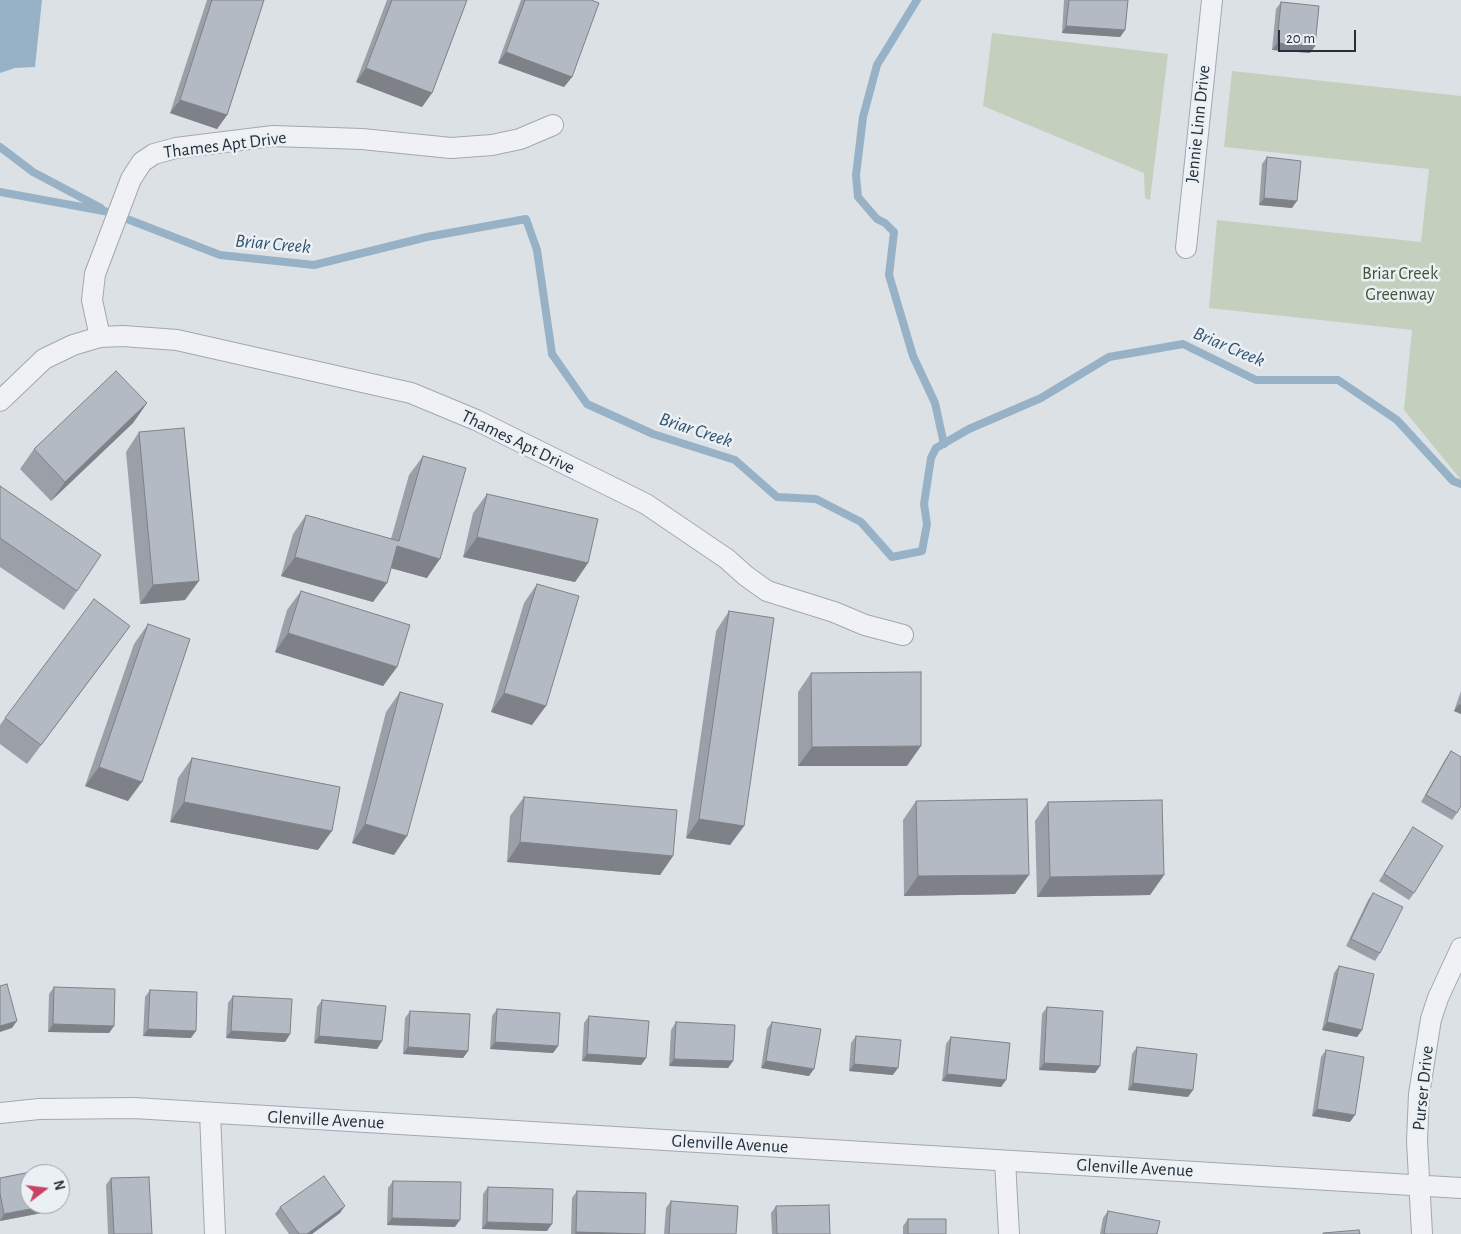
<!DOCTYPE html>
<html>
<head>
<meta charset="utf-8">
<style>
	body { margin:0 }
	#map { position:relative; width:1461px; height:1234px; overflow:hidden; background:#dce1e6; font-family:"Alegreya Sans",sans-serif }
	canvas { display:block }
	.north { position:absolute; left:20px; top:1164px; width:50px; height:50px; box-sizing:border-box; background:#ebf0f4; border:1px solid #9ca3aa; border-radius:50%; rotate:75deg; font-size:14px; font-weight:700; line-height:20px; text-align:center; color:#26303c }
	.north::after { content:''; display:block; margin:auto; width:18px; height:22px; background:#cb4161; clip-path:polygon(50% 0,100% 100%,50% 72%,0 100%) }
	.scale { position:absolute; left:1278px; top:30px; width:78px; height:22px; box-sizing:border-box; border:2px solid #26303c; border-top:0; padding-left:6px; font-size:15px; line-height:18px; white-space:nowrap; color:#26303c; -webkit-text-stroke:4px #ebf0f4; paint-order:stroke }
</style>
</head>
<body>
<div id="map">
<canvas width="1461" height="1234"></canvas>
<div class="north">N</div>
<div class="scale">20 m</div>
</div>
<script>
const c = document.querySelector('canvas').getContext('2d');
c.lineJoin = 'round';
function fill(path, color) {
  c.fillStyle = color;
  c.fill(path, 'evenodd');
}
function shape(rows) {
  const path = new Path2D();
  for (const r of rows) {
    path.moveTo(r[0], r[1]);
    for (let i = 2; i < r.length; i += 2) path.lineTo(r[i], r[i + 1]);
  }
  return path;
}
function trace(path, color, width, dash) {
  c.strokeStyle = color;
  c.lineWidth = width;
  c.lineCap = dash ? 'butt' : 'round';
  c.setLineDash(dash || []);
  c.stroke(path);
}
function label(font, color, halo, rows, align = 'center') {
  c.font = font + ' "Alegreya Sans",sans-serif';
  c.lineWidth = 5;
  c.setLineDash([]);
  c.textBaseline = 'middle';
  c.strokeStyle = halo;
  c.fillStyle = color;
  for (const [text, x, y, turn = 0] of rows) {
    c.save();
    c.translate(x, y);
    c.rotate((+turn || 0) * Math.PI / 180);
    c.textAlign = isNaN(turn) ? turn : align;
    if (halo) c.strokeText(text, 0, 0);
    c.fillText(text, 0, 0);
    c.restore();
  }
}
fill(shape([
	[992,33,1168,54,1150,200,1145,198,1144,173,983,106],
	[1232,71,1461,96,1461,480,1404,410,1412,330,1209,308,1217,220,1421,242,1429,169,1224,147]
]), '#c4d0bd');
fill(shape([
	[0,0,42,0,35,67,15,68,0,73]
]), '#97b2c6');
trace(shape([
	[917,0,877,65,863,117,856,175,858,197,877,219,885,223,894,232,889,275,913,356,935,403,944,444],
	[0,147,33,172,101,208],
	[0,192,109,212,220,255,314,265,427,237,526,219,537,250,552,354,587,404,653,434,735,460,777,497,816,499,861,522,892,557,922,551,927,524,924,504,931,458,936,448,969,429,1041,398,1109,357,1183,344,1256,380,1338,380,1397,420,1453,481,1461,484]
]), '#97b2c6', 8);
const street = shape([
	[1186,248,1212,0],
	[100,337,92,300,95,274,131,179,142,162,154,154,176,148,273,136,362,139,451,148,492,145,520,139,553,125],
	[0,401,44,359,73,345,100,337,123,336,177,340,411,393,476,420,646,504,727,559,746,576,767,591,834,612,865,625,903,635],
	[0,1113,39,1109,134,1108,1461,1188],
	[210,1113,215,1234],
	[1005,1161,1009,1234],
	[1422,1234,1417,1141,1419,1094,1431,1019,1438,998,1461,948]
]);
trace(street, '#a2a8b0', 22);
trace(street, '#eff1f5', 20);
fill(shape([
	[207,0,264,0,227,115,217,129,170,113],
	[387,0,467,0,432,93,422,107,356,82],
	[521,0,591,0,572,77,564,87,498,63],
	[1064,0,1128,0,1125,30,1120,37,1062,33],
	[1281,2,1315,46,1310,53,1272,50,1276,9],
	[1267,157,1292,208,1259,205,1262,164],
	[147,403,133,423,51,501,20,469,34,449],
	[139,432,185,600,140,604,126,452],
	[423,456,427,578,391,568,387,583,373,602,281,576,293,534,306,515,391,539,409,475],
	[0,486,77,591,64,610,0,567],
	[487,494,588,563,575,582,463,557,473,513],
	[537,584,532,725,491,712,524,603],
	[301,591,397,667,383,686,275,652,287,610],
	[729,611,744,826,730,845,686,838,716,631],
	[148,624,128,801,85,786,134,644],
	[130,626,116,645,27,764,0,744,0,725,5,718],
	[811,673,907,766,798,766,798,692],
	[1461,691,1461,714,1454,711],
	[400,692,394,855,352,843,386,712],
	[1451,751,1457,813,1452,820,1421,802,1446,758],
	[192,758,318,850,170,822,178,778],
	[524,797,673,856,660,875,507,862,510,816],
	[916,801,1015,894,904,896,903,820],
	[1048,802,1164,875,1150,895,1037,897,1035,821],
	[1413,827,1414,893,1409,900,1379,881],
	[1373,893,1380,953,1375,961,1346,946,1368,900],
	[1339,966,1362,1030,1357,1037,1322,1030,1334,973],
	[54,987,114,1026,109,1033,48,1032,49,994],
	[150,990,191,1038,143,1036,145,997],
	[233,996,290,1034,285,1042,226,1038,228,1003],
	[322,1000,382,1041,377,1049,314,1043,317,1007],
	[1047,1007,1100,1066,1095,1073,1039,1070,1042,1014],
	[497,1009,558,1046,553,1053,490,1049,492,1016],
	[410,1011,468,1051,463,1058,403,1054,405,1018],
	[589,1016,646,1058,641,1065,582,1061,584,1023],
	[676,1022,733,1061,728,1068,669,1066,671,1030],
	[772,1022,809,1076,761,1068,767,1029],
	[856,1036,893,1075,849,1071,851,1043],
	[951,1037,1006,1080,1001,1087,942,1081,946,1044],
	[1137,1047,1188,1097,1128,1090,1132,1054],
	[1326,1050,1350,1122,1312,1116,1321,1057],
	[0,1178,52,1211,0,1221],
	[111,1178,152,1234,108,1234,106,1185],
	[393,1181,455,1227,387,1225,388,1188],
	[488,1187,547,1231,482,1229,483,1194],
	[577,1191,645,1234,571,1234,572,1198],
	[671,1201,736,1234,664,1234,666,1208],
	[776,1206,830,1234,772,1234,771,1213],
	[280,1207,340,1213,312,1234,289,1234,275,1214],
	[1108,1211,1157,1234,1100,1234,1103,1218],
	[908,1219,946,1234,903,1234,903,1226]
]), '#9ba0a8');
fill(shape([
	[1066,26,1125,30,1120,37,1062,33],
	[1277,43,1315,46,1310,53,1272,50],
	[506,52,572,77,564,87,498,63],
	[366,68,432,93,422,107,356,82],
	[180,100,227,115,217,129,170,113],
	[1264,198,1297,201,1292,208,1259,205],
	[147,403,133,423,51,501,65,482],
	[477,537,588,563,575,582,463,557],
	[397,546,440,559,427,578,383,566],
	[295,557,387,583,373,602,281,576],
	[199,581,185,600,140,604,153,585],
	[130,626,116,645,27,764,41,745],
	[288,633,397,667,383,686,275,652],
	[504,693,546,706,532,725,491,712],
	[1459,704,1461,705,1461,714,1454,711],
	[921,746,907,766,798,766,812,747],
	[99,767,142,782,128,801,85,786],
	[184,802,332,831,318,850,170,822],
	[699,819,744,826,730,845,686,838],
	[365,824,407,836,394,855,352,843],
	[520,842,673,856,660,875,507,862],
	[1029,875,1015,894,904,896,918,876],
	[1164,875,1150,895,1037,897,1050,877],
	[17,1021,12,1028,0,1032,0,1026],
	[1327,1022,1362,1030,1357,1037,1322,1030],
	[53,1024,114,1026,109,1033,48,1032],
	[148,1029,196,1031,191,1038,143,1036],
	[231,1031,290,1034,285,1042,226,1038],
	[319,1036,382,1041,377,1049,314,1043],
	[495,1042,558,1046,553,1053,490,1049],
	[408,1047,468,1051,463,1058,403,1054],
	[587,1054,646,1058,641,1065,582,1061],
	[674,1059,733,1061,728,1068,669,1066],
	[766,1061,814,1069,809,1076,761,1068],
	[1044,1063,1100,1066,1095,1073,1039,1070],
	[854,1064,898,1068,893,1075,849,1071],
	[947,1074,1006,1080,1001,1087,942,1081],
	[1133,1083,1193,1090,1188,1097,1128,1090],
	[1317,1109,1355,1115,1350,1122,1312,1116],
	[57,1204,52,1211,0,1221,4,1214],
	[345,1206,340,1213,312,1234,307,1234],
	[392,1218,460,1220,455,1227,387,1225],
	[487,1222,552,1224,547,1231,482,1229],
	[576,1232,645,1234,575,1234]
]), '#7e8288');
const building = shape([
	[212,0,264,0,227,115,180,100,212,0],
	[392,0,467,0,432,93,366,68,392,0],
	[525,0,591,0,599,3,572,77,506,52,525,0],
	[1069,0,1128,0,1125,30,1066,26,1069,0],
	[1281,2,1319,6,1315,46,1277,43,1281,2],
	[1267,157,1301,161,1297,201,1264,198,1267,157],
	[116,371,147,403,65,482,34,449,116,371],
	[184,428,199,581,153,585,139,432,184,428],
	[423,456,466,468,440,559,397,546,387,583,295,557,306,515,399,541,423,456],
	[0,486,101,555,77,591,0,538,0,486],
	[487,494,598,519,588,563,477,537,487,494],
	[537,584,579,596,546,706,504,693,537,584],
	[301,591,410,625,397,667,288,633,301,591],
	[94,599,130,626,41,745,5,718,94,599],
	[729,611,774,618,744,826,699,819,729,611],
	[148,624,190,639,142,782,99,767,148,624],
	[921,672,921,746,812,747,811,673,921,672],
	[400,692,443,704,407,836,365,824,400,692],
	[1451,751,1461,757,1461,806,1457,813,1426,795,1451,751],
	[192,758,340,787,332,831,184,802,192,758],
	[524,797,677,810,673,856,520,842,524,797],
	[1027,799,1029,875,918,876,916,801,1027,799],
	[1162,800,1164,875,1050,877,1048,802,1162,800],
	[1413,827,1443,846,1414,893,1384,874,1413,827],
	[1373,893,1403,907,1380,953,1351,939,1373,893],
	[1339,966,1374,974,1362,1030,1327,1022,1339,966],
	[7,984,17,1021,0,1026,0,986,7,984],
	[54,987,115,989,114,1026,53,1024,54,987],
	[150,990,197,992,196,1031,148,1029,150,990],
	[233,996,292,999,290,1034,231,1031,233,996],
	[322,1000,386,1006,382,1041,319,1036,322,1000],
	[1047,1007,1103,1011,1100,1066,1044,1063,1047,1007],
	[497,1009,560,1013,558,1046,495,1042,497,1009],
	[410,1011,470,1014,468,1051,408,1047,410,1011],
	[589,1016,649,1021,646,1058,587,1054,589,1016],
	[676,1022,735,1025,733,1061,674,1059,676,1022],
	[772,1022,821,1029,814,1069,766,1061,772,1022],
	[856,1036,901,1040,898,1068,854,1064,856,1036],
	[951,1037,1010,1043,1006,1080,947,1074,951,1037],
	[1137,1047,1197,1054,1193,1090,1133,1083,1137,1047],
	[1326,1050,1364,1057,1355,1115,1317,1109,1326,1050],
	[51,1168,52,1174,30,1174,30,1204,56,1204,4,1214,0,1193,0,1178,51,1168],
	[324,1176,345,1206,307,1234,299,1234,280,1207,324,1176],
	[149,1177,152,1234,114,1234,111,1178,149,1177],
	[393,1181,461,1182,460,1220,392,1218,393,1181],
	[488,1187,553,1189,552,1224,487,1222,488,1187],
	[577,1191,646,1193,645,1234,576,1232,577,1191],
	[671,1201,738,1206,736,1234,669,1234,671,1201],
	[829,1205,830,1234,777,1234,776,1206,829,1205],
	[1108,1211,1160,1221,1157,1234,1104,1234,1108,1211],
	[908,1219,946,1219,946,1234,908,1234,908,1219],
	[1359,1230,1360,1234,1323,1234,1323,1233,1359,1230]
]);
fill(building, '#b4bac3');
trace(building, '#7e8288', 1);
label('18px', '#26303c', '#ebf0f4', [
	["Jennie Linn Drive",1198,124,-84],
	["Thames Apt Drive",225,145,-7],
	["Thames Apt Drive",518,442,26],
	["Purser Drive",1423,1088,-84],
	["Glenville Avenue",326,1120,3],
	["Glenville Avenue",730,1144,3],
	["Glenville Avenue",1135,1168,3]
]);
label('18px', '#3d5734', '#ebf0f4', [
	["Briar Creek",1400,274],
	["Greenway",1400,295]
]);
label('italic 19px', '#31526f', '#ebf0f4', [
	["Briar Creek",273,244,5],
	["Briar Creek",1229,347,23],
	["Briar Creek",696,430,18]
]);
</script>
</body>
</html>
